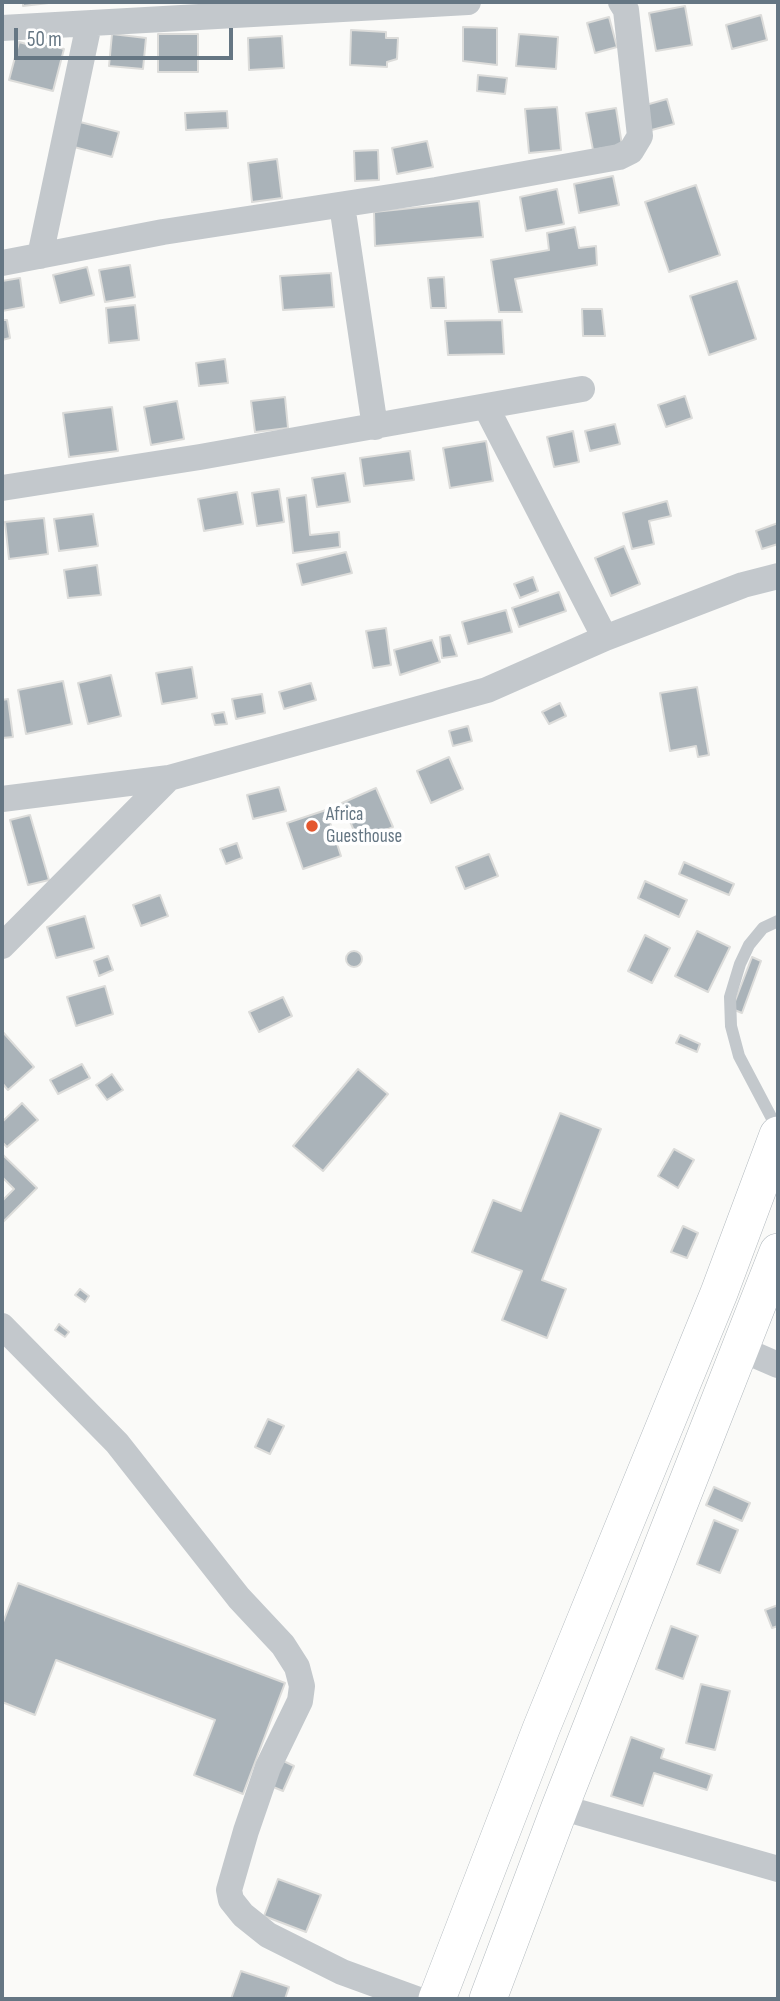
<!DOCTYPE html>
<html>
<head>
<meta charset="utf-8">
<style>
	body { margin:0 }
	#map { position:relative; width:780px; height:2001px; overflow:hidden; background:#fafaf8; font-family:"Sofia Sans Condensed",sans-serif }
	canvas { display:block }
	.frame { position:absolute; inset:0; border:4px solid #657683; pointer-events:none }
	.scale { position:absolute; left:14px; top:28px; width:219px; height:32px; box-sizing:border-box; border:4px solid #657683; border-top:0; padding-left:9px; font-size:21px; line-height:24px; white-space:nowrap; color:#657683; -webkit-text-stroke:5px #fff; paint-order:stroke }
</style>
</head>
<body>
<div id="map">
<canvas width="780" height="2001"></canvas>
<div class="frame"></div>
<div class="scale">50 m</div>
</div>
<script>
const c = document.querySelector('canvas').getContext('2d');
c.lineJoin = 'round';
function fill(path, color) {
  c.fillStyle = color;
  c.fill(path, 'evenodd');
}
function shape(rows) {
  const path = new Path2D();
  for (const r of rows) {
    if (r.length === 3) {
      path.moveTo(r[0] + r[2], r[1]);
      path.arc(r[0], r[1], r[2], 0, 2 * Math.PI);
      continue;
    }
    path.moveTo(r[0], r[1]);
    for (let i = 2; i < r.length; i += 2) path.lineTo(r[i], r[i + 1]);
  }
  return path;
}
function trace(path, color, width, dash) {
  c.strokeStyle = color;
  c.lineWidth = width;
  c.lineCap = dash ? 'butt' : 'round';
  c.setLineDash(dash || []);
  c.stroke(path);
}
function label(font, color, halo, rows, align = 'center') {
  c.font = font + ' "Sofia Sans Condensed",sans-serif';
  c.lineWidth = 7;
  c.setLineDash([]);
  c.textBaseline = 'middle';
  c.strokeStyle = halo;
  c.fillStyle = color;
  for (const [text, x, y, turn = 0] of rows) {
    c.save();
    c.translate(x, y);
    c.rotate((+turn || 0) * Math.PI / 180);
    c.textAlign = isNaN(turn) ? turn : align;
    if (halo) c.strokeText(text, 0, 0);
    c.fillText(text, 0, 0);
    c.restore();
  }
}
const building = shape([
	[23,2,57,2,23,6,23,2],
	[685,6,692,45,656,51,649,13,685,6],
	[761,15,767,40,732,49,726,25,761,15],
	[609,17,617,47,595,53,587,23,609,17],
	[463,27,497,28,497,65,463,61,463,27],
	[351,30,386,32,386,38,398,38,397,59,387,62,387,67,350,65,351,30],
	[112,34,146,38,143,69,109,66,112,34],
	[158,34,198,34,198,72,158,72,158,34],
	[519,34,558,37,556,69,516,66,519,34],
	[282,36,284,68,249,70,248,38,282,36],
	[36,41,64,49,53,91,9,80,19,42,34,46,36,41],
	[478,75,507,78,505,94,477,91,478,75],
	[667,99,674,124,648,131,642,106,667,99],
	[557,107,561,150,529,153,525,109,557,107],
	[616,108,622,145,593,150,586,113,616,108],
	[227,111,228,128,186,130,185,113,227,111],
	[80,122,119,132,112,157,74,147,80,122],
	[427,141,433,167,397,174,392,148,427,141],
	[378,150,379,180,355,181,354,151,378,150],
	[277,159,282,198,252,202,248,163,277,159],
	[613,176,619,205,579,213,574,184,613,176],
	[696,185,720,255,669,272,645,202,696,185],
	[557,189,564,224,526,231,520,197,557,189],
	[479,201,483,237,375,246,374,212,479,201],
	[575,227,579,248,596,246,597,265,515,279,522,312,499,312,491,260,549,250,547,233,575,227],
	[130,265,135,297,105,302,99,270,130,265],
	[87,267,94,295,60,303,53,275,87,267],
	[331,273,334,307,283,310,280,276,331,273],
	[444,277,446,308,431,308,428,278,444,277],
	[20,278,24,307,2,311,2,281,20,278],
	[737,281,756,339,709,355,690,296,737,281],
	[135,305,139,340,109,343,106,308,135,305],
	[582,309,602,309,605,336,583,336,582,309],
	[2,320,7,320,10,338,2,340,2,320],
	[502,320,504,354,448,355,445,321,502,320],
	[225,359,228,383,199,386,196,363,225,359],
	[685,396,692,418,666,427,658,405,685,396],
	[285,397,288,428,255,432,251,401,285,397],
	[177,401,184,439,151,445,144,407,177,401],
	[112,407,118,451,69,457,63,413,112,407],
	[615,424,620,444,590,451,585,431,615,424],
	[573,431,579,462,554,467,547,437,573,431],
	[486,441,493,481,450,488,443,448,486,441],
	[410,451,414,480,364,486,360,458,410,451],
	[345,473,350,502,317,507,312,478,345,473],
	[279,489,284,522,257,526,252,493,279,489],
	[237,492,243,524,204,531,198,499,237,492],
	[306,495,310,535,339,532,340,547,293,553,287,498,306,495],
	[667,501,671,516,649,521,654,544,632,549,623,513,667,501],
	[93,514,98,546,59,551,54,519,93,514],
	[44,518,48,554,9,559,5,522,44,518],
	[778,523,778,544,762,549,756,531,778,523],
	[624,546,640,584,611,596,595,558,624,546],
	[346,552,352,573,302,585,297,564,346,552],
	[97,565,101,595,68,598,64,570,97,565],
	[533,577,538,591,520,598,514,584,533,577],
	[559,592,566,611,519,627,512,608,559,592],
	[506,610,512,632,468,644,462,622,506,610],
	[386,628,391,665,373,668,366,631,386,628],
	[450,635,457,656,442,658,440,637,450,635],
	[432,640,440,662,400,675,394,650,432,640],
	[192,667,197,698,162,704,156,673,192,667],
	[111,675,121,716,88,724,78,683,111,675],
	[63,681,72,724,26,734,18,690,63,681],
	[311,683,316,700,284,709,279,692,311,683],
	[697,687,709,755,698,757,696,746,670,751,660,693,697,687],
	[262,694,265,713,236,719,232,699,262,694],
	[8,699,13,737,2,738,2,700,8,699],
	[560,703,566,716,549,724,542,712,560,703],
	[224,712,227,724,215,725,212,714,224,712],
	[468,726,472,741,453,746,449,731,468,726],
	[449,757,463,789,431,803,417,771,449,757],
	[279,787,286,811,253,819,247,795,279,787],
	[376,788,393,827,359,842,342,803,376,788],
	[326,810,341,856,303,869,287,823,326,810],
	[30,815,49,880,28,885,10,820,30,815],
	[237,843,242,858,226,864,220,849,237,843],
	[489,854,498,876,465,889,456,867,489,854],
	[684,862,734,884,729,895,679,874,684,862],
	[645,881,687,900,679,917,638,898,645,881],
	[160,895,168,916,141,926,133,905,160,895],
	[85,916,94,948,56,958,47,927,85,916],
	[697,931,730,947,708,992,675,976,697,931],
	[645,935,670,948,652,983,628,971,645,935],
	[354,959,8],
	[108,956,113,970,99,976,94,961,108,956],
	[752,957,761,961,742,1013,732,1009,752,957],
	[105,986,113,1014,76,1026,67,997,105,986],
	[283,997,292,1016,259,1032,249,1012,283,997],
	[2,1031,34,1067,8,1090,2,1083,2,1031],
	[680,1035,700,1044,697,1052,676,1043,680,1035],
	[82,1064,90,1078,58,1094,50,1080,82,1064],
	[358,1069,388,1094,323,1171,293,1146,358,1069],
	[112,1074,123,1090,107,1100,96,1085,112,1074],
	[22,1103,38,1120,7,1147,2,1142,2,1122,22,1103],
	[560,1113,601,1129,542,1280,566,1289,547,1338,502,1320,522,1271,472,1252,493,1200,521,1211,560,1113],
	[674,1149,694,1160,678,1188,658,1176,674,1149],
	[2,1154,37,1188,2,1223,2,1201,14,1189,2,1177,2,1154],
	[683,1226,698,1233,687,1258,671,1252,683,1226],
	[80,1289,89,1296,85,1302,75,1295,80,1289],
	[59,1324,69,1332,65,1337,55,1330,59,1324],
	[268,1419,284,1426,270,1454,255,1447,268,1419],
	[714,1487,750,1503,742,1521,706,1505,714,1487],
	[714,1520,738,1530,720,1573,697,1564,714,1520],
	[18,1583,285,1683,243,1794,194,1775,215,1720,56,1660,35,1715,2,1702,2,1625,18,1583],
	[778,1605,778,1626,772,1628,765,1610,778,1605],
	[671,1626,698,1636,683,1679,656,1669,671,1626],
	[701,1684,730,1691,715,1750,686,1743,701,1684],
	[631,1737,664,1749,661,1758,712,1775,707,1790,654,1773,643,1806,611,1796,631,1737],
	[277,1758,294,1766,283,1791,266,1784,277,1758],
	[278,1879,321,1895,306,1932,264,1916,278,1879],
	[241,1971,289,1987,285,1999,231,1999,241,1971]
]);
fill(building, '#aab3b9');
trace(building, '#dcdcda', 2);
const secondary = shape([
	[437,1999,541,1729,719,1293,778,1135],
	[488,1999,560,1807,778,1252]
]);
trace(secondary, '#b3babf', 38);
trace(shape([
	[778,921,763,928,749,945,740,964,730,997,731,1026,739,1056,778,1130]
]), '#c3c8cc', 12);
trace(shape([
	[2,28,468,2],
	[342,205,375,427],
	[40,256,89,24],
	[2,263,163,232,436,190,619,157,631,151,640,136,626,10,621,2],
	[486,407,605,638],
	[2,488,200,457,582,389],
	[2,799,169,778,487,690,605,638,743,585,778,576],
	[2,946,169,778],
	[2,1326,117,1443,239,1598,283,1645,297,1667,302,1686,300,1701,268,1767,246,1831,229,1890,231,1900,243,1915,268,1935,342,1972,416,1999],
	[741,1349,778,1365],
	[560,1807,778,1869]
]), '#c3c8cc', 26);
trace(secondary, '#fff', 37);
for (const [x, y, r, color] of [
	[312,826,7,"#e4572e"]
]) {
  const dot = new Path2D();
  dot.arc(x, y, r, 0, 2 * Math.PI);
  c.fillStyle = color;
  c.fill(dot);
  trace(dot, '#fff', 2.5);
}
label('19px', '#657683', '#fff', [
	["Africa",326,815],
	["Guesthouse",326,837]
], 'left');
</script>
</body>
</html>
